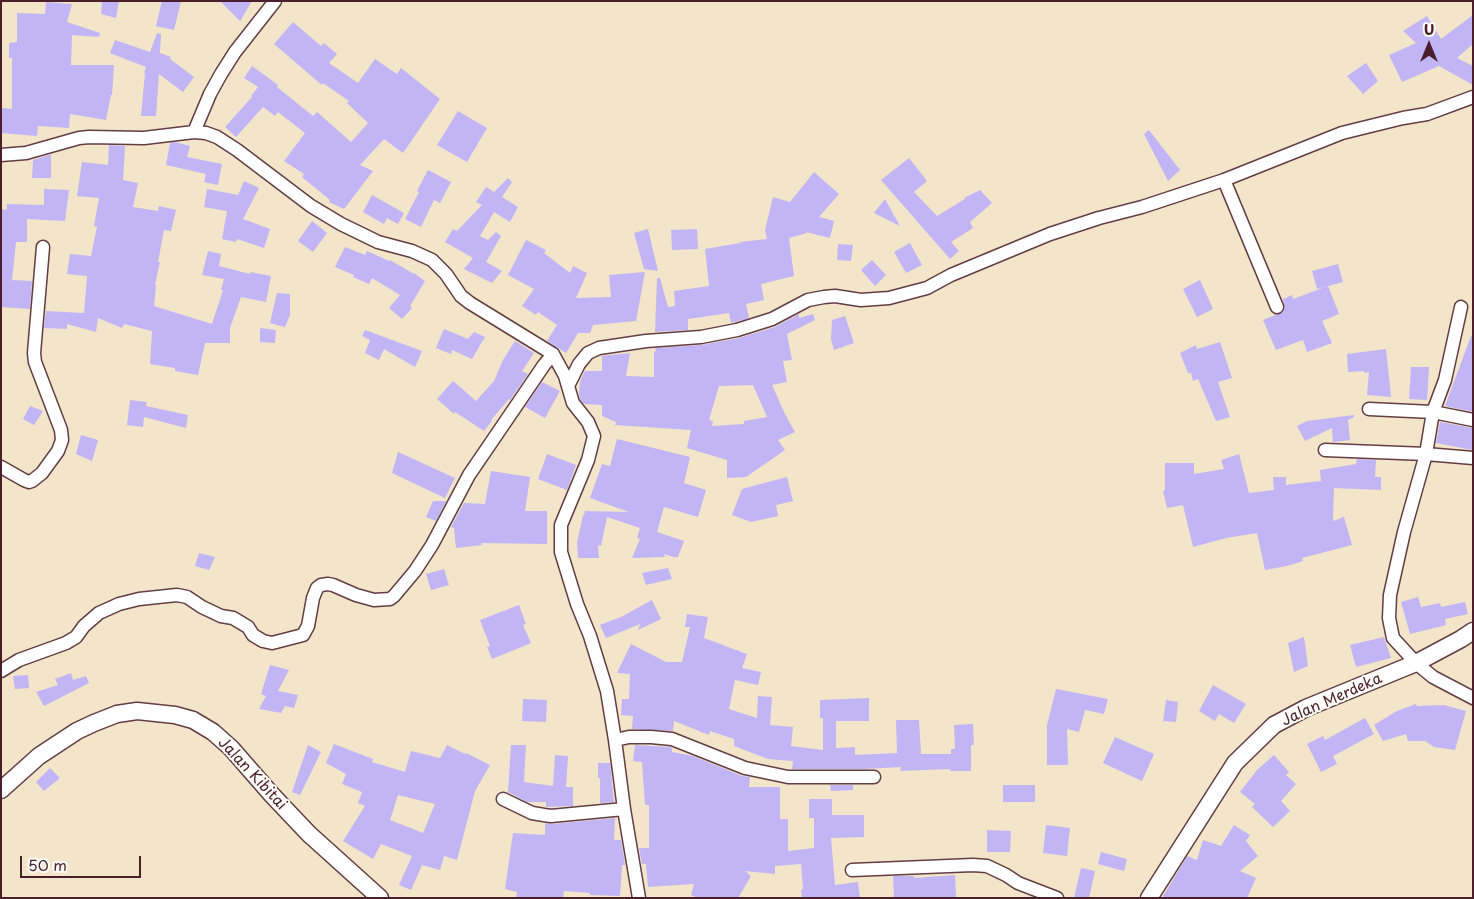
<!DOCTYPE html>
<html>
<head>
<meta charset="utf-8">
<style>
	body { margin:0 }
	#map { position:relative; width:1474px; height:899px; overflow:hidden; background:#f2e5ca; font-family:"Playpen Sans",sans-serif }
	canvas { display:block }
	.frame { position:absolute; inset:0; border:2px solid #4a1f2b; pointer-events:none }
	.north { position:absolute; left:1404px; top:20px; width:50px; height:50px; -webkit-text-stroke:4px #fdfcf7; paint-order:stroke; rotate:0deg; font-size:14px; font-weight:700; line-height:20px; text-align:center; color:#4a1f2b }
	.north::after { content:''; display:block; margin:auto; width:18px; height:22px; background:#4a1f2b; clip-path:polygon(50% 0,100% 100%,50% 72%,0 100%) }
	.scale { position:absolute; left:20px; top:856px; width:121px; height:22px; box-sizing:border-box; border:2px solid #4a1f2b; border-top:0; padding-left:6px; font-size:15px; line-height:18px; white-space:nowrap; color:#4a1f2b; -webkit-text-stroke:4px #fdfcf7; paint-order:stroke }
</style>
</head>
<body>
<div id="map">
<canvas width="1474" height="899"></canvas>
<div class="frame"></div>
<div class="north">U</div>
<div class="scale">50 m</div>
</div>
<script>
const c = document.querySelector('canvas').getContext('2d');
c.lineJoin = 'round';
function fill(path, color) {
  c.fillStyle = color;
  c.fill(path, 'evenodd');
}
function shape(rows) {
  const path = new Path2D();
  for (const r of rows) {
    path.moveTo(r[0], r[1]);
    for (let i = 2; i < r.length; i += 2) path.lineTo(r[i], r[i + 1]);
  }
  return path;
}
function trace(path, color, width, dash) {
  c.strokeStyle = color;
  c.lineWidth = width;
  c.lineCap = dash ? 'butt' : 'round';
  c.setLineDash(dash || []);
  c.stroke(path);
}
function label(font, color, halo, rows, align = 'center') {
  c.font = font + ' "Playpen Sans",sans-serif';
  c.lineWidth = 4;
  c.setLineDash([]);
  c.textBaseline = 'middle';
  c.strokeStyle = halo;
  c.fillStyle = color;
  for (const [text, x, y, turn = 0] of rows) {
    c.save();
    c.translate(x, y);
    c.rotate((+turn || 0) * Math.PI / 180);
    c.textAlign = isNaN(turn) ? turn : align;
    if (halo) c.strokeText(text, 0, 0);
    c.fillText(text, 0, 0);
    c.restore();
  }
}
fill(shape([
	[102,1,119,1,116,18,101,14],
	[162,1,181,1,174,30,156,26],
	[220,1,252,1,240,21],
	[46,2,72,4,67,22,100,33,99,37,72,35,71,65,114,65,112,95,111,95,106,120,70,114,69,128,38,126,37,136,1,133,1,108,12,109,12,58,9,58,9,43,17,42,17,13,45,14],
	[1473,15,1473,44,1457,58,1473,66,1473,85,1439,66,1402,82,1389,55,1416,43,1403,31,1427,16,1441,39],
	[293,22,321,46,324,43,337,54,329,63,358,83,375,59,397,74,401,68,440,99,403,153,384,139,360,165,373,171,344,209,329,202,330,200,302,177,304,174,284,161,305,133,278,112,275,116,263,107,236,137,225,127,252,97,251,96,258,87,244,78,252,66,278,85,277,87,313,116,317,112,351,142,368,123,347,103,349,101,323,83,322,85,274,44],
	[157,33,161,34,160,53,171,57,170,59,194,77,183,92,159,74,156,116,141,116,145,73,144,73,146,67,110,53,115,40,150,52],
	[1366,63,1378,81,1363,94,1347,76],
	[458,111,487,128,467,162,437,145],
	[1149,130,1180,170,1168,181,1144,134],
	[175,142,190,146,187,157,222,164,218,185,204,182,206,174,166,165,170,143],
	[109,145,125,146,123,180,138,183,133,207,158,211,159,206,176,210,171,231,164,230,158,262,160,262,155,284,156,285,154,306,212,324,223,290,221,290,224,279,202,275,208,251,221,254,219,266,250,274,250,272,271,276,266,302,241,297,230,328,230,343,205,343,198,375,175,371,175,368,150,364,152,331,124,324,122,328,98,318,96,332,67,324,67,329,44,328,46,311,84,313,87,276,67,274,70,254,91,256,97,227,94,226,99,198,77,196,82,162,108,165],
	[49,155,51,155,51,178,32,178,33,160],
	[909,158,927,181,914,192,937,216,965,199,964,198,980,190,992,203,970,222,973,228,951,242,959,251,950,259,881,180],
	[428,170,451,182,440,203,434,200,421,227,405,219,419,192,417,191],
	[814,172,839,194,819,217,834,221,830,238,806,232,807,233,789,238,794,276,761,284,764,300,746,304,749,318,731,323,729,313,688,319,688,330,655,332,657,278,660,278,668,307,675,306,674,291,709,286,705,249,740,243,740,242,767,239,765,230,773,197,790,202],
	[508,178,512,182,502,197,518,207,510,222,494,212,480,236,488,240,496,232,501,236,486,262,502,271,492,283,464,269,473,258,445,242,453,229,457,231,482,205,476,202,486,187,494,192],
	[244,181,259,188,243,219,270,229,264,248,237,239,236,242,222,239,227,211,204,207,207,189,238,195],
	[44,189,69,190,65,221,27,219,27,242,16,242,12,280,32,281,30,309,1,307,1,209,7,210,7,204,44,205],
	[372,195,404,213,398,224,387,218,384,224,363,212],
	[885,199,900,226,874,213],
	[312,221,327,233,313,252,298,241],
	[648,229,658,271,644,269,634,233],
	[697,229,698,249,672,250,671,230],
	[526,240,546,250,544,253,570,273,573,266,587,273,576,298,611,297,609,275,645,272,636,321,593,325,590,333,578,333,566,353,547,341,557,325,538,312,536,315,522,306,534,289,508,275],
	[910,243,922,265,906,273,894,252],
	[838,244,853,245,851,261,837,260],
	[345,247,365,255,367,251,389,261,390,260,414,274,414,273,425,281,410,306,412,308,402,319,389,308,400,295,372,278,369,284,353,277,354,275,335,267],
	[872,260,886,275,875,286,861,270],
	[1338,264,1343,282,1328,286,1339,314,1322,321,1332,343,1307,352,1303,340,1276,350,1263,320,1283,312,1285,308,1283,299,1292,295,1293,299,1325,287,1317,289,1312,271],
	[1200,280,1213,309,1197,317,1183,289],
	[277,293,290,294,290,315,285,327,270,323],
	[799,314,799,318,813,314,815,320,787,334,792,360,783,361,787,382,772,385,785,414,795,432,778,440,785,450,746,477,727,478,727,460,687,448,691,430,615,425,616,422,602,416,602,405,584,404,580,399,579,394,580,381,585,371,602,371,602,356,630,353,626,376,654,377,654,352,656,351,655,348,702,345,739,338,775,327],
	[753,385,767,417,744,421,744,424,712,426,713,421,709,420,719,386],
	[845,316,854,343,834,350,831,339,832,320],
	[260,328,276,330,275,343,260,342],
	[444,329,468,339,474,332,485,337,472,359,452,350,451,354,436,348],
	[365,330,422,351,415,367,384,349,379,360,365,353,370,340,362,336],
	[1471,336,1473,336,1473,412,1445,406],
	[515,341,534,353,522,371,528,374,510,400,509,399,491,420,492,421,484,431,455,412,454,414,437,399,453,381,476,401,494,381,503,360],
	[1220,342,1232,378,1218,382,1230,417,1216,421,1198,379,1193,381,1191,373,1188,373,1180,353,1196,345,1197,349],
	[1386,349,1391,397,1367,395,1369,372,1364,373,1364,371,1348,372,1347,354],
	[1411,367,1429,367,1427,400,1409,399],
	[542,382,560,391,545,418,525,407],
	[130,400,147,402,146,406,188,415,186,428,144,417,143,427,127,425],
	[30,406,43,411,34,425,23,419],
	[1354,415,1354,417,1348,420,1350,440,1333,442,1332,428,1305,441,1297,426,1307,421],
	[1440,422,1473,428,1473,450,1436,443],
	[81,435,98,440,92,461,76,454],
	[617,439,690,457,684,483,706,490,698,517,664,507,657,532,684,541,678,557,673,557,664,554,665,557,632,558,640,539,637,538,640,528,607,517,601,546,598,545,599,558,578,558,577,543,583,515,584,515,585,511,629,512,590,498,602,464,610,466],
	[398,452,455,478,445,498,392,473],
	[547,454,576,465,567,490,538,479],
	[1239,454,1249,493,1274,490,1273,477,1286,477,1286,485,1321,481,1320,470,1356,464,1357,459,1376,460,1375,477,1381,477,1381,490,1334,488,1333,521,1344,517,1352,545,1302,558,1303,561,1287,566,1265,570,1257,533,1226,538,1193,547,1183,505,1167,508,1163,491,1165,490,1165,463,1194,463,1194,474,1224,469,1221,460],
	[491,471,530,477,525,511,547,511,547,544,481,543,482,545,456,548,454,528,451,527,464,503,485,504],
	[787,477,793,501,776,505,778,516,751,522,732,515,742,489],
	[433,501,446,501,436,521,426,517],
	[199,553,215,557,209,570,195,566],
	[668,568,672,579,646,585,642,573],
	[444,569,449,585,431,590,426,574],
	[1418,597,1421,607,1440,603,1441,607,1465,602,1468,614,1445,619,1446,625,1410,634,1401,602],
	[652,600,661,619,638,630,640,624,606,638,600,625,621,617],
	[519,605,526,624,523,625,531,643,492,659,487,647,490,646,480,620],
	[687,614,708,617,704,638,747,654,742,668,761,672,758,685,735,680,729,709,757,718,758,696,772,697,770,725,793,727,791,746,823,750,823,718,820,718,820,700,869,698,869,721,836,721,836,748,855,747,855,755,897,753,896,720,919,720,921,754,951,754,951,749,955,749,954,725,973,724,974,745,971,745,971,771,950,771,950,769,900,771,901,767,864,769,792,769,793,761,768,759,734,746,734,739,710,731,709,735,674,721,673,731,632,729,633,716,621,715,622,699,629,699,630,674,617,673,631,644,666,662,682,662,690,627,685,627],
	[1304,637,1308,666,1294,672,1288,643],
	[1384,637,1391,658,1356,667,1350,645],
	[270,665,289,670,278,691,298,695,294,708,285,706,281,713,259,709,266,696,261,694],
	[71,673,73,680,86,676,89,683,44,706,36,692,58,685,55,679],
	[28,675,29,688,15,689,13,676],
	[1213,685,1246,704,1234,723,1219,714,1215,721,1199,711],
	[1056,689,1108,699,1104,714,1085,710,1079,732,1067,729,1068,765,1047,765,1047,725],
	[523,699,547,700,546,722,522,721],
	[1166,700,1178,702,1176,722,1163,721],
	[1416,704,1417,706,1444,705,1466,711,1455,750,1434,747,1425,741,1408,741,1406,734,1383,741,1374,725,1397,711],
	[1365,718,1374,734,1333,756,1337,764,1321,772,1307,744,1323,736,1325,740],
	[1115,737,1154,754,1142,781,1103,763],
	[334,744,373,759,372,762,405,772,411,751,440,758,447,745,465,754,466,753,490,765,475,791,457,860,444,856,440,870,422,865,411,890,399,885,412,856,381,844,373,859,343,841,365,806,358,803,362,792,342,784,346,774,326,763],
	[398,795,435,804,423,833,390,820],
	[308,745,321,752,300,795,292,792],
	[511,745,526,745,524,782,553,786,555,755,568,756,566,787,573,787,573,806,546,807,546,802,527,802,508,792],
	[635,745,670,747,672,748,672,752,693,756,742,776,750,777,749,787,780,787,780,819,788,819,788,851,814,848,814,818,809,818,809,799,832,799,832,815,864,815,864,837,831,838,835,885,858,882,860,898,802,898,801,890,803,889,801,864,775,866,775,874,745,871,751,876,738,898,698,898,691,895,694,884,648,887,646,864,642,864,639,848,649,848,649,805,645,805,642,762,633,761],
	[1274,755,1289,772,1286,775,1296,784,1281,801,1290,811,1273,827,1252,807,1255,804,1240,792,1257,770],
	[598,763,610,763,614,802,600,803,600,778,598,778],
	[50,768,60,778,44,791,36,782],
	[830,785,853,785,853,790,831,791],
	[1003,785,1035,785,1035,802,1003,802],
	[615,818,614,840,621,840,625,865,622,865,620,896,590,895,590,893,564,891,563,898,516,898,517,892,505,889,513,833,545,835,545,823,552,824],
	[1046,825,1070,828,1067,856,1043,853],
	[1234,825,1250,835,1246,841,1258,856,1240,871,1256,878,1247,898,1162,898,1187,856,1197,860,1203,840,1221,846],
	[987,830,1011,831,1010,852,987,852],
	[1101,852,1127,859,1124,871,1098,864],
	[1081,868,1095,871,1089,898,1074,898],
	[955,875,956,898,894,898,893,876,914,876,914,878]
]), '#c1b5f5');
const minor = shape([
	[194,132,210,94,221,74,235,52,275,1],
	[1,155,26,153,79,138,89,137,144,138,194,132,206,133,217,137,237,150,311,206,341,224,378,242,412,251,432,260,446,274,461,296,470,303,553,354,565,376,573,403,588,422,594,436,588,460,561,525,561,552,577,604,590,636,607,691,615,740,624,809,639,898],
	[1224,180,1277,307],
	[1461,307,1445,380,1433,412,1426,454,1404,532,1390,595,1389,618,1393,638,1416,663,1433,677,1473,698],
	[568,386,579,364,588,353,599,348,646,341,701,337,737,330,772,319,808,300,824,297,835,296,861,300,889,298,927,288,951,275,1050,234,1099,218,1142,207,1224,180,1342,133,1403,118,1427,114,1473,97],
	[1369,409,1433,412,1473,420],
	[1325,450,1426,454,1473,458],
	[1,467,24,480,29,482,32,481,42,473,58,451,62,440,61,430,35,362,34,353,43,247],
	[1,671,19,660,66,643,76,637,84,626,99,613,119,604,139,599,177,595,187,597,202,607,221,616,233,618,248,627,253,635,263,641,272,643,303,635,308,626,313,598,317,588,321,585,328,584,333,585,356,595,374,600,390,599,394,596,415,571,432,545,469,475,544,365,553,354],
	[615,740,629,737,651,737,672,739,745,768,788,777,874,777],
	[503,799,532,813,544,815,551,816,624,809],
	[852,870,973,865,987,866,1006,875,1018,883,1057,898]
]);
const tertiary = shape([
	[1,790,39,756,77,731,94,723,117,714,137,711,175,715,193,720,213,732,231,748,272,795,309,834,380,898],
	[1149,898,1235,763,1274,725,1306,708,1416,663,1461,639,1473,631]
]);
trace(minor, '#633d43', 15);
trace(tertiary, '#633d43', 19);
trace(minor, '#fff', 12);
trace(tertiary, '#fff', 16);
label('15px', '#4a1f2b', '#fdfcf7', [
	["Jalan Merdeka",1332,700,-24],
	["Jalan Kibitai",252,774,47]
]);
</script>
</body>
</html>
